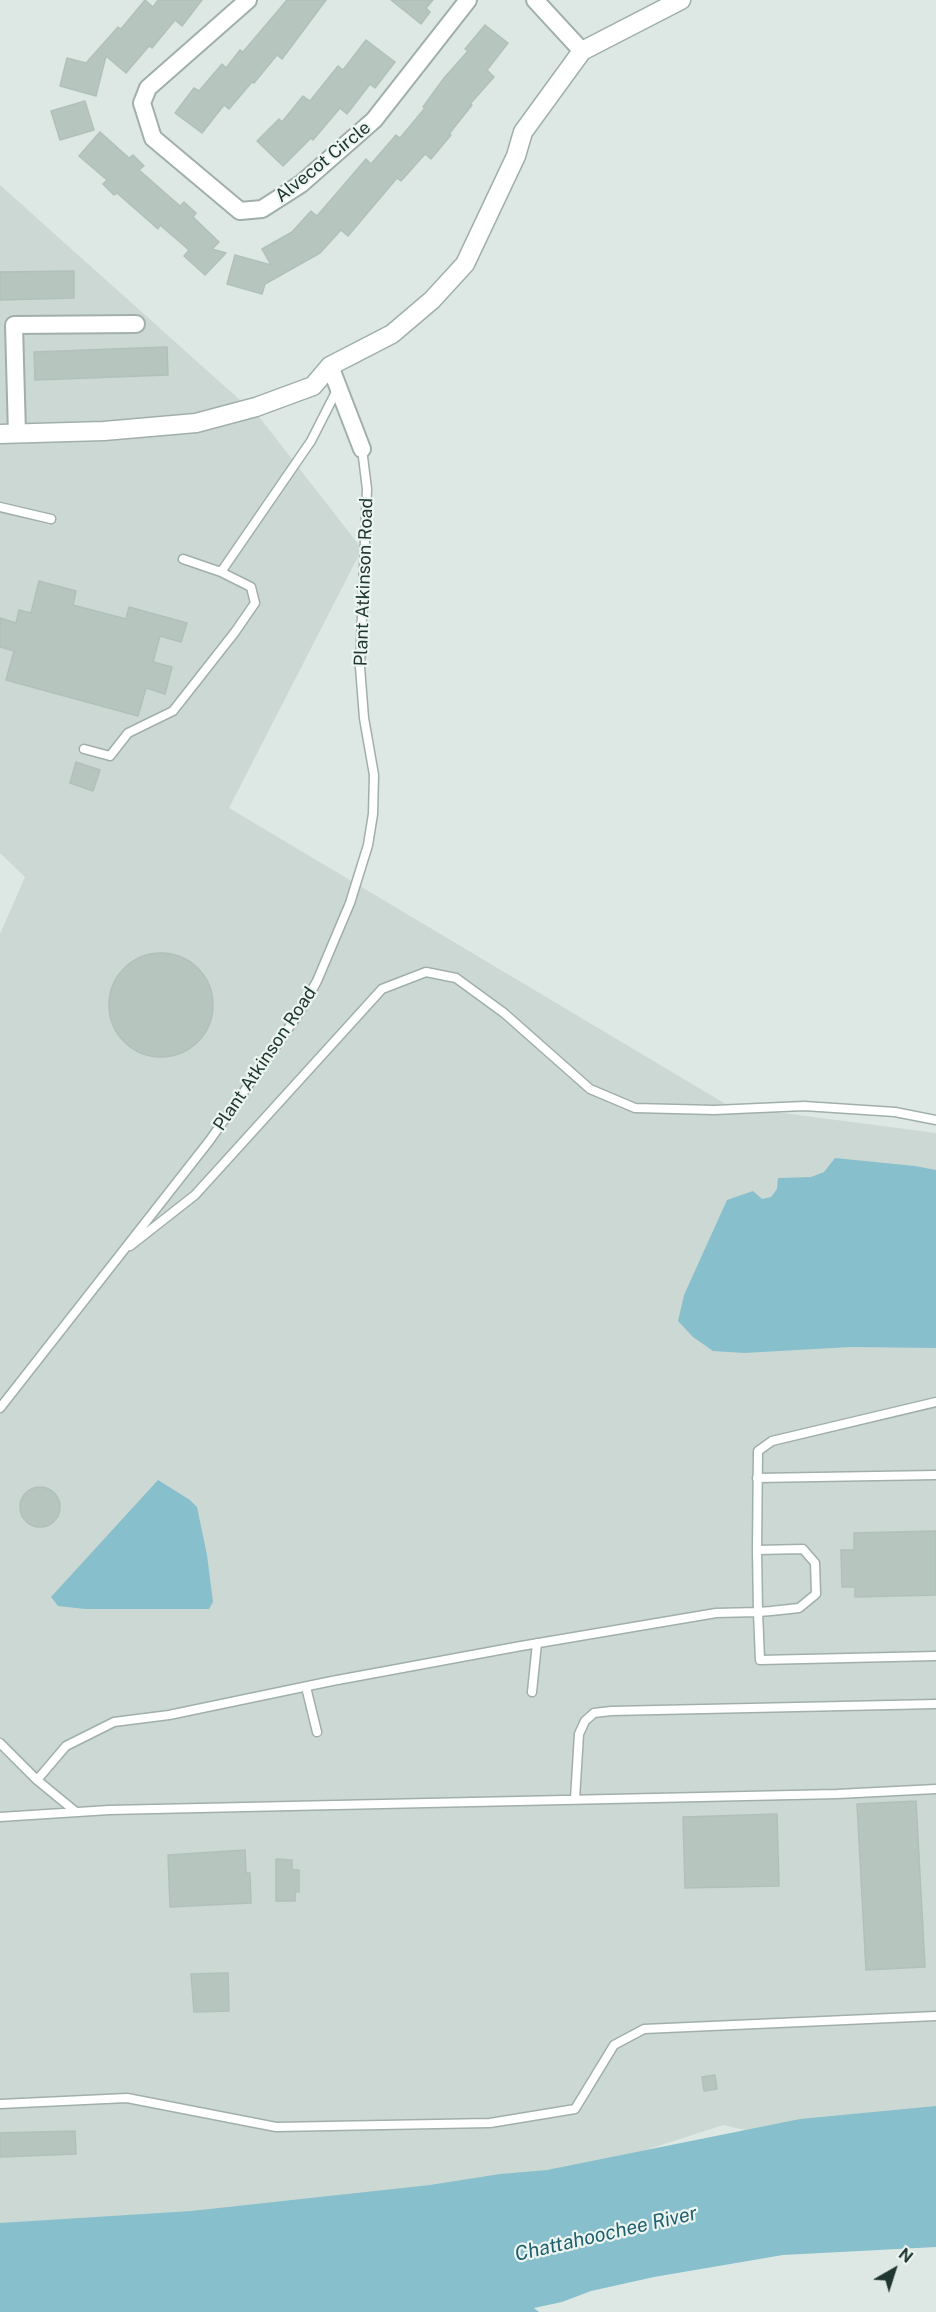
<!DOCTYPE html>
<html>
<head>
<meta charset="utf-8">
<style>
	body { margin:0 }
	#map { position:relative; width:936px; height:2312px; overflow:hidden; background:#dde8e4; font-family:"Public Sans",sans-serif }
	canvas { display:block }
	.north { position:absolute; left:864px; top:2240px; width:60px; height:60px; -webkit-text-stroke:4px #edf5f1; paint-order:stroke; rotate:39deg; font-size:16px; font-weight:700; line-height:24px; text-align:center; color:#203731 }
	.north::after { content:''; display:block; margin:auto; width:21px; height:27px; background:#203731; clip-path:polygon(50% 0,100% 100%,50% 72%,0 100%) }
</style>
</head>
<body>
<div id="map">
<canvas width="936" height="2312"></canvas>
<div class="north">N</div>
</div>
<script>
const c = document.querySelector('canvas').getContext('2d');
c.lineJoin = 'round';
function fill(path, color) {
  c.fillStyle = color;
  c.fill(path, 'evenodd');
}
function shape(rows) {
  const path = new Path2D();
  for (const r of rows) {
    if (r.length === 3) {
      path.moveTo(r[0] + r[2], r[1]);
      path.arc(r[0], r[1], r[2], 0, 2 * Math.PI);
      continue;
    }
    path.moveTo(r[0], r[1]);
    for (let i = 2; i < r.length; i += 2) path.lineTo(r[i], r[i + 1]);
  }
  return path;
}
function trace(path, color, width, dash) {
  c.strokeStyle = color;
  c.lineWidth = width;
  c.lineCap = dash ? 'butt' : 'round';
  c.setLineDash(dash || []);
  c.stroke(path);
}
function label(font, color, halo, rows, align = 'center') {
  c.font = font + ' "Public Sans",sans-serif';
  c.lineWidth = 4.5;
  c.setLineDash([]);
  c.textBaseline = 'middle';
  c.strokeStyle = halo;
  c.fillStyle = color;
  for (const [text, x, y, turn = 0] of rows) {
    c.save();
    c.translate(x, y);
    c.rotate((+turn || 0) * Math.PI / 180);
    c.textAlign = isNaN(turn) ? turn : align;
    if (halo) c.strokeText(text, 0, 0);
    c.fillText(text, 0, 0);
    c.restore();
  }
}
fill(shape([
	[0,185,260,418,362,549,229,808,729,1106,936,1133,936,2116,849,2153,723,2125,560,2178,0,2245,0,934,25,877,0,853]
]), '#ccd8d3');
fill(shape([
	[835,1158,915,1166,936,1170,936,1348,851,1347,744,1353,713,1351,693,1337,678,1321,684,1295,727,1200,753,1191,762,1199,771,1197,777,1189,778,1178,811,1177,824,1172],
	[158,1480,190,1500,197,1507,207,1555,213,1602,209,1609,85,1609,58,1606,51,1597],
	[936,2106,936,2247,783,2255,654,2277,591,2291,562,2302,534,2308,539,2312,0,2312,0,2223,191,2211,430,2185,500,2174,547,2170,800,2119]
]), '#87c0cc');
const building = shape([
	[145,0,153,7,158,0,202,0,182,26,175,20,152,48,149,46,126,73,106,56,96,96,60,86,67,58,86,63,118,27,121,29,145,0],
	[287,0,326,0,282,59,277,55,254,83,252,82,229,109,224,105,202,133,175,113,194,88,199,91,222,64,226,68,240,50,243,52,287,0],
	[391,0,433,0,426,8,430,12,421,24,391,0],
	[485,25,508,43,487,70,494,77,470,104,472,105,449,134,451,135,431,159,425,154,401,181,397,178,348,236,341,230,320,253,265,284,262,294,227,284,235,255,271,265,262,249,292,232,311,211,317,216,366,159,371,164,396,135,400,138,425,108,423,107,444,78,468,51,465,49,485,25],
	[366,40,395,62,375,88,370,84,347,114,340,108,313,140,311,138,283,166,257,141,279,119,282,122,303,96,310,101,338,66,343,70,366,40],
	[85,101,94,130,60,140,51,111,85,101],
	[100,132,129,158,133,155,144,166,139,170,180,206,184,202,196,213,193,217,219,242,212,249,226,253,205,275,184,256,189,250,160,225,158,229,117,193,114,195,103,184,107,180,79,156,100,132],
	[74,271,74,298,0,300,0,272,74,271],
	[167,347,168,375,35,380,34,352,167,347],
	[39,581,76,591,73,605,126,619,129,607,187,623,181,642,160,636,153,662,172,667,165,694,146,688,138,716,6,680,14,651,0,647,0,618,16,623,19,610,31,613,39,581],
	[76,762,100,770,93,791,70,783,76,762],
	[161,1005,52],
	[40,1507,20],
	[936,1531,936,1595,855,1597,855,1587,842,1587,841,1550,854,1550,854,1533,936,1531],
	[916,1801,925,1967,866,1970,857,1804,916,1801],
	[777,1814,779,1886,685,1888,683,1817,777,1814],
	[245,1850,246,1873,250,1873,251,1903,170,1907,168,1855,245,1850],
	[276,1859,292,1860,292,1870,299,1870,299,1892,295,1892,295,1901,276,1901,276,1859],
	[228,1973,229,2011,194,2012,191,1974,228,1973],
	[715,2075,717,2089,704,2091,702,2077,715,2075],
	[75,2131,76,2154,0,2157,0,2133,75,2131]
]);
fill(building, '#b6c6bf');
trace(building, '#b0c1ba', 1.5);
const service = shape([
	[0,507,51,519],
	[183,559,221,572,311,441,338,388],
	[84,749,110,756,128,733,173,711,235,632,255,603,251,587,221,572],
	[130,1246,195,1195,382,989,426,972,456,978,504,1013,590,1089,635,1108,714,1110,804,1106,895,1112,936,1120],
	[0,1408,210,1140,299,1013,317,981,350,903,368,845,373,814,374,775,364,718,360,667,367,489,362,449],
	[757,1478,936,1475],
	[757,1550,758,1451,772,1441,936,1402],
	[306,1687,317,1732],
	[532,1692,537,1643],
	[0,1743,37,1780,76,1812],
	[37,1780,66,1746,114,1722,169,1715,332,1681,521,1646,716,1613,758,1612,771,1611,799,1608,816,1594,815,1563,803,1549,757,1550,758,1612,760,1660,936,1656],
	[575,1799,579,1734,585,1721,594,1713,611,1711,936,1704],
	[0,1817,109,1810,837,1794,936,1789],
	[0,2104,127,2098,276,2127,490,2123,575,2109,614,2045,644,2029,936,2016]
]);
const minor = shape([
	[248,0,148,88,142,103,153,138,240,211,262,209,301,184,374,120,468,0],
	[535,0,582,51],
	[330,366,362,449],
	[17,434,14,325,136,324]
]);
const tertiary = shape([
	[0,434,104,431,196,423,256,407,313,386,330,366,392,334,432,300,465,264,516,156,523,132,582,51,681,0]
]);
trace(service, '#a1afab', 11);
trace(minor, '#a1afab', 20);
trace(tertiary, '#a1afab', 21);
trace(service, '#fff', 8);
trace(minor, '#fff', 16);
trace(tertiary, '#fff', 18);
label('18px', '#203731', '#edf5f1', [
	["Alvecot Circle",323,162,-39],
	["Plant Atkinson Road",364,582,-88],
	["Plant Atkinson Road",265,1059,-56]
]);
label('italic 20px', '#1e606e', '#edf5f1', [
	["Chattahoochee River",606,2234,-13]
]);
</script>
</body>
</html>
